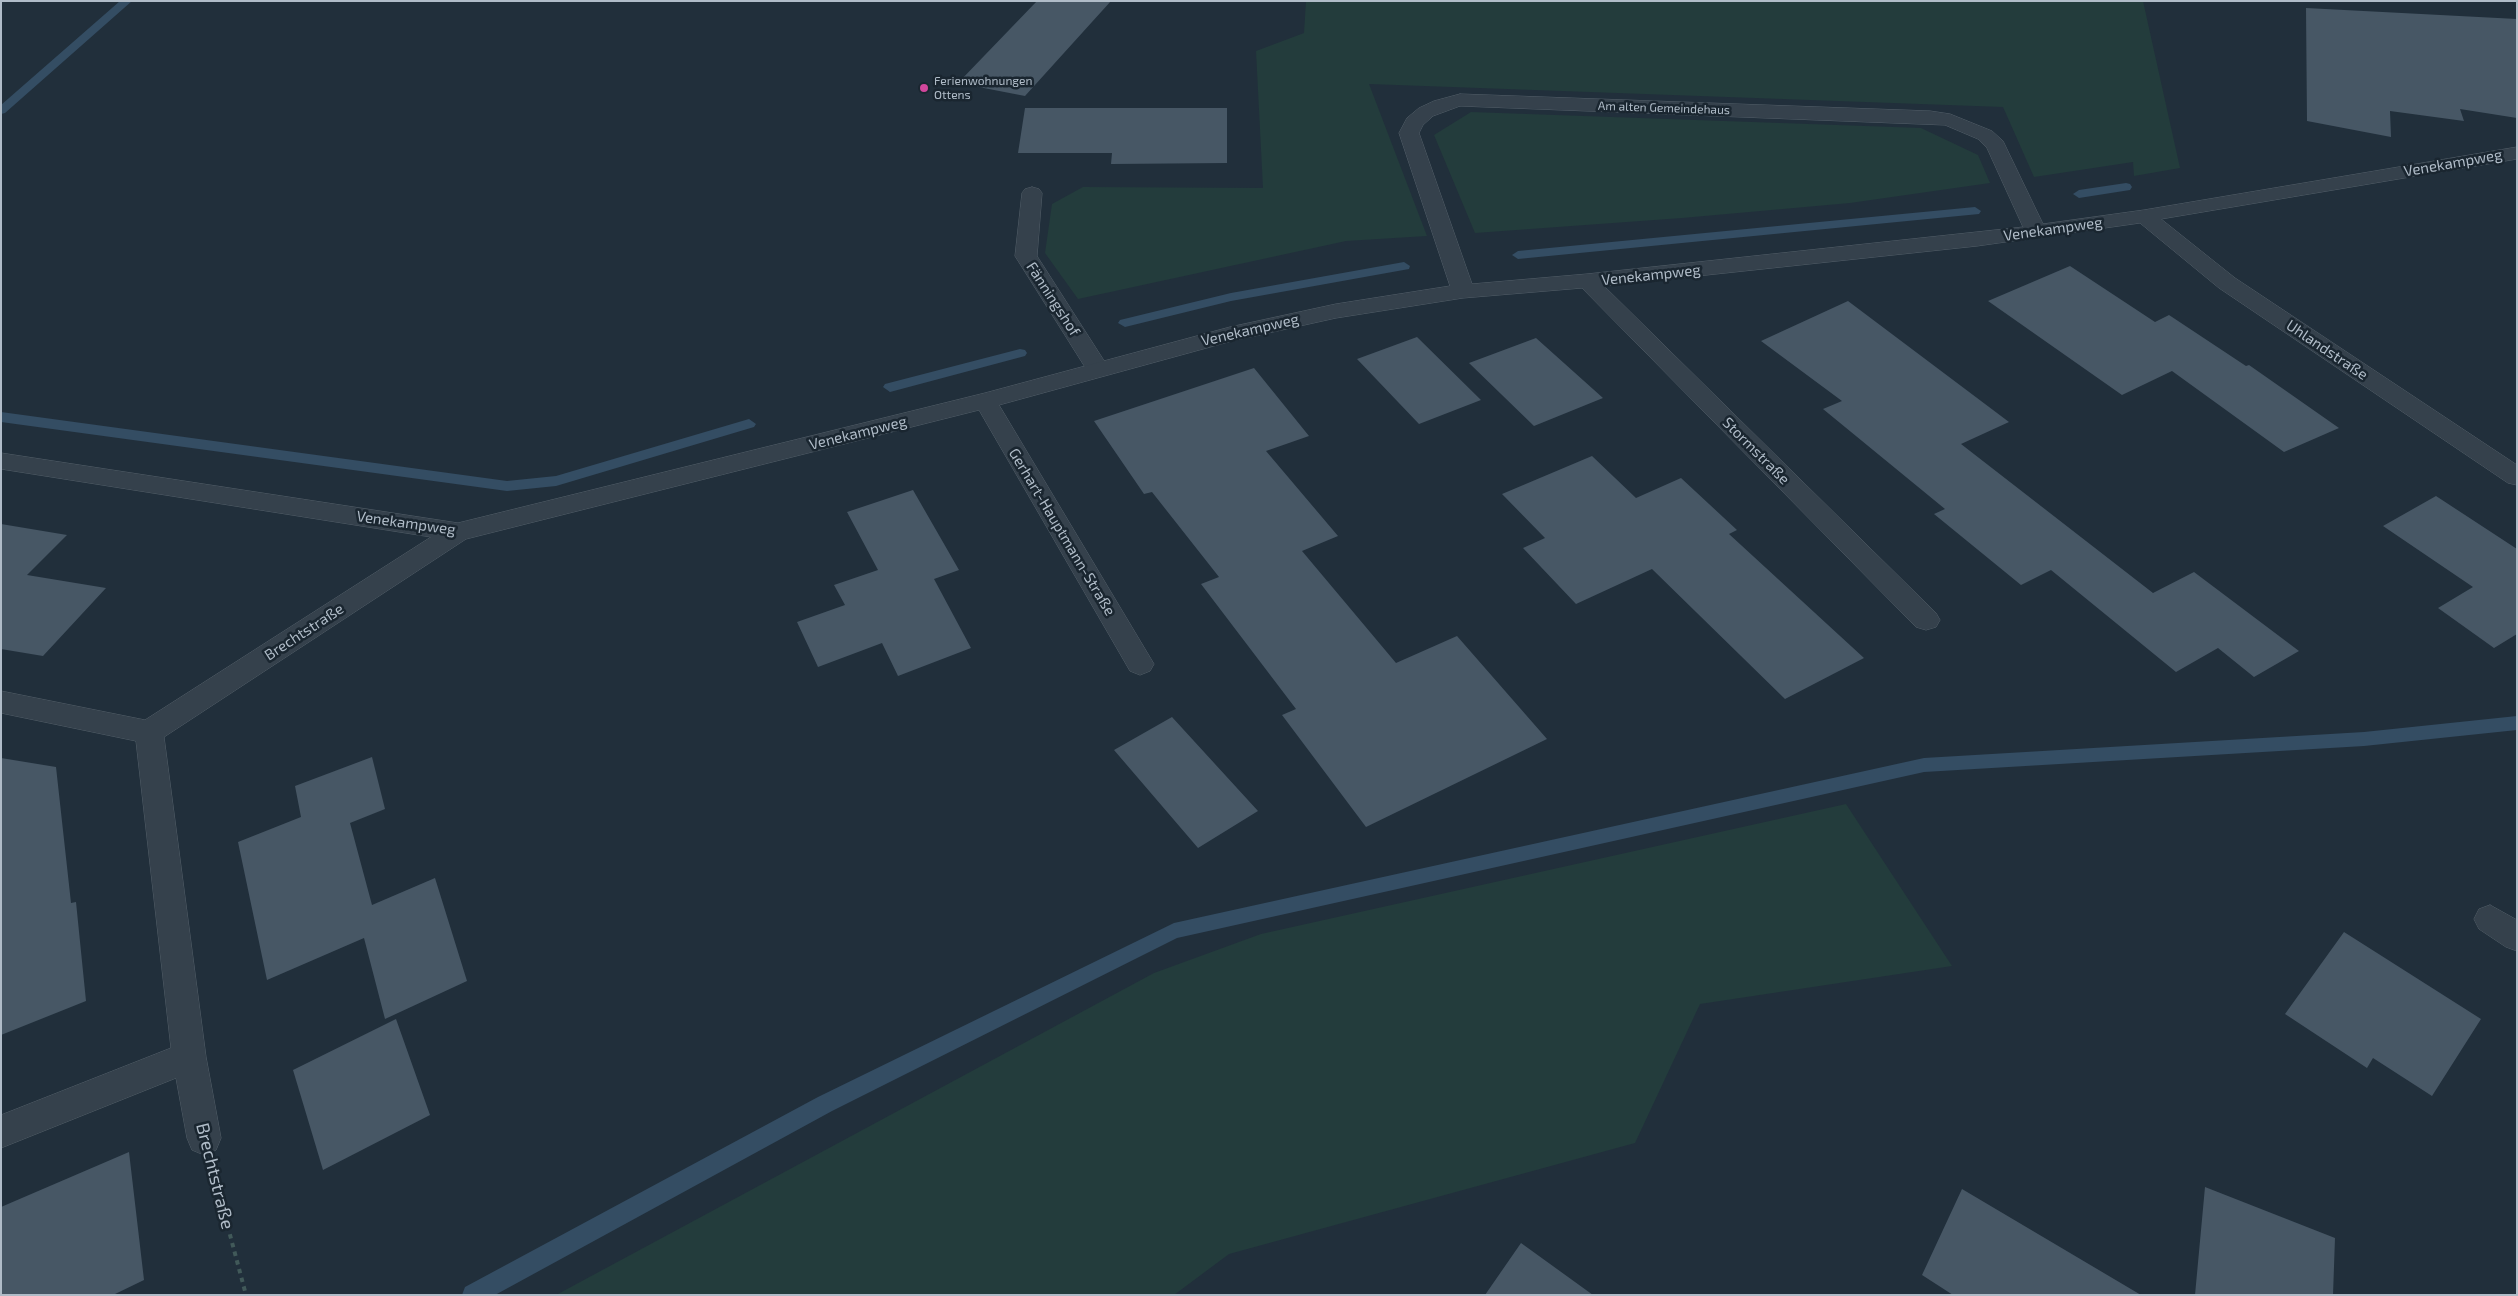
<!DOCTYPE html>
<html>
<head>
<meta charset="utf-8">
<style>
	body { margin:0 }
	#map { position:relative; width:2518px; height:1296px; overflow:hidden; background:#212f3b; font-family:"Exo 2",sans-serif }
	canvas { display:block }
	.frame { position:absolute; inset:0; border:2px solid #b0bcc8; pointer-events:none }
</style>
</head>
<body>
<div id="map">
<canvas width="2518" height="1296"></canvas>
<div class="frame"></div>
</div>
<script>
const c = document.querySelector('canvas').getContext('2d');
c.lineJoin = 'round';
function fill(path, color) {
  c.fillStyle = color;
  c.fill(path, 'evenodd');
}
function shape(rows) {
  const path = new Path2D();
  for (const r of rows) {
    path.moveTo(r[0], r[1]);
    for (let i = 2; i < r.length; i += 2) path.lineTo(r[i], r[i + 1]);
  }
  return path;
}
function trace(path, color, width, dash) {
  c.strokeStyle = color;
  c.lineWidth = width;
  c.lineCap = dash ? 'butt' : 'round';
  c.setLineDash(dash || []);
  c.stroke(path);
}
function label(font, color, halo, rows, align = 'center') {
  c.font = font + ' "Exo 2",sans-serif';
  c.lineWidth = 5;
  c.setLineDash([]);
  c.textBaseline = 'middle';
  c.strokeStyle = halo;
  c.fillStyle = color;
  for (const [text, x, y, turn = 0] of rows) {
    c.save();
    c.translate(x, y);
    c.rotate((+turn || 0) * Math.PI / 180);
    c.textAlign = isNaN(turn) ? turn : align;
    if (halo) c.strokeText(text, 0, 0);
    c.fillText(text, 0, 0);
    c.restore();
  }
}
fill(shape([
	[1306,1,2143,1,2180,168,2134,176,2133,162,2034,177,2003,107,1369,84,1427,236,1346,241,1078,299,1045,253,1052,204,1083,187,1263,188,1256,51,1304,33],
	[1471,112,1921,128,1978,155,1990,183,1850,203,1682,218,1475,233,1434,135],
	[1846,804,1952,966,1700,1004,1635,1143,1229,1254,1174,1295,556,1295,1154,973,1261,934]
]), '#233c3c');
fill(shape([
	[120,1,132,1,5,113,1,114,1,105,120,1],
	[2126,183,2130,184,2132,187,2130,190,2079,198,2073,194,2079,190,2126,183],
	[1975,207,1981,211,1979,214,1518,259,1512,255,1518,251,1975,207],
	[1404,262,1410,266,1409,269,1231,301,1125,327,1118,323,1120,320,1231,293,1404,262],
	[1020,349,1025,350,1027,353,1025,356,890,392,883,387,885,384,1020,349],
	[1,412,507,481,556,476,749,419,756,424,754,427,556,486,507,491,1,422,1,412],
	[2517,716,2517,730,2364,746,1924,772,1177,938,832,1111,495,1295,462,1295,465,1287,818,1097,1174,923,1924,758,2364,732,2517,716]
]), '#344d63');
fill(shape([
	[1037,1,1111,1,1025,96,958,83],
	[2306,8,2517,19,2517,118,2460,109,2464,121,2390,111,2391,137,2307,121],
	[1025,108,1227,108,1227,163,1111,164,1112,153,1018,153],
	[2070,266,2155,322,2169,315,2246,366,2249,365,2339,428,2284,452,2172,371,2122,395,1988,301],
	[1848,301,2009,422,1961,444,2153,593,2194,572,2299,651,2254,677,2218,648,2176,672,2051,570,2021,585,1934,514,1945,509,1823,409,1842,401,1761,341],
	[1417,337,1481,400,1419,424,1357,359],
	[1536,338,1603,398,1534,426,1469,363],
	[1254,368,1309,436,1266,451,1338,536,1302,551,1396,663,1457,636,1547,739,1366,827,1282,715,1296,709,1201,584,1219,577,1152,492,1144,494,1094,421],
	[1592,456,1636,498,1681,478,1737,530,1729,534,1864,658,1785,699,1652,569,1576,604,1523,548,1545,538,1502,494],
	[913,490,959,570,934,579,971,648,898,676,882,643,818,667,797,622,845,605,834,585,878,570,847,512],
	[2436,496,2517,549,2517,634,2494,648,2438,608,2473,587,2383,526],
	[1,524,67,535,27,575,106,588,43,656,1,649],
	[1172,717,1258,811,1198,848,1114,750],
	[372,757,385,809,350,823,372,905,435,878,467,981,385,1019,364,938,267,980,238,842,301,817,295,786],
	[1,758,56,767,71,903,76,902,86,1001,1,1035],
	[2344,932,2481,1019,2432,1096,2373,1058,2367,1068,2285,1014],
	[396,1019,430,1115,323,1170,293,1070],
	[129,1152,144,1280,113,1295,1,1295,1,1207],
	[2205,1187,2335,1238,2333,1295,2195,1295],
	[1962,1189,2141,1295,1953,1295,1922,1275],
	[1521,1243,1593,1295,1485,1295]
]), '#475765');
const lane = shape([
	[1032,187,1039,189,1042,193,1037,256,1110,370,1106,375,1098,377,1090,375,1015,256,1022,193,1025,189,1032,187]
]);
const street = shape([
	[1460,94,1930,111,1950,114,1992,131,2003,141,2043,224,2144,210,2517,147,2517,159,2161,219,2235,278,2517,465,2517,485,2508,483,2219,288,2140,223,1977,246,1604,286,1936,613,1940,620,1936,627,1926,630,1916,627,1582,288,1463,298,1336,318,1232,341,999,405,1154,664,1150,671,1140,675,1130,671,979,410,466,539,164,737,206,1057,221,1138,216,1150,204,1155,192,1150,187,1138,176,1078,1,1148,1,1115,171,1048,136,741,1,713,1,691,145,720,431,537,1,469,1,453,458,523,985,393,1230,327,1336,304,1450,286,1399,133,1407,118,1419,108,1434,101,1460,94],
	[1460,106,1945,125,1978,139,1987,148,2023,227,1587,274,1472,284,1419,133,1423,125,1433,116,1460,106],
	[2490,905,2517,920,2517,951,2506,947,2479,929,2474,919,2479,909,2490,905]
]);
trace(lane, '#535f69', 1);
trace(street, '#535f69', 1);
trace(shape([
	[216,1182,246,1295]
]), '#415959', 4, [4.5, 4.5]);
fill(lane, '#35414c');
fill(street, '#35414c');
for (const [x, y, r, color] of [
	[924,88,5,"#d1479c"]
]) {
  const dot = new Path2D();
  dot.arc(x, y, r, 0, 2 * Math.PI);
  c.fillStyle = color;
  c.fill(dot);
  trace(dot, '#1a2630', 2);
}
label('12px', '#b0bcc8', '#1a2630', [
	["Ferienwohnungen",934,81],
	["Ottens",934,95]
], 'left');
label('12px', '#b0bcc8', '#1a2630', [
	["Am alten Gemeindehaus",1664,108,2]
]);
label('15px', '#b0bcc8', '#1a2630', [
	["Venekampweg",2453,163,-10],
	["Venekampweg",2053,229,-8],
	["Venekampweg",1651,275,-6],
	["Fänningshof",1053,299,57],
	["Venekampweg",1250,330,-13],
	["Uhlandstraße",2327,350,34],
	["Venekampweg",858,433,-14],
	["Stormstraße",1756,451,45],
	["Venekampweg",406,523,8],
	["Gerhart-Hauptmann-Straße",1062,532,59],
	["Brechtstraße",304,632,-33]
]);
label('18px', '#b0bcc8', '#1a2630', [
	["Brechtstraße",215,1176,76]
]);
</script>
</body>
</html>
